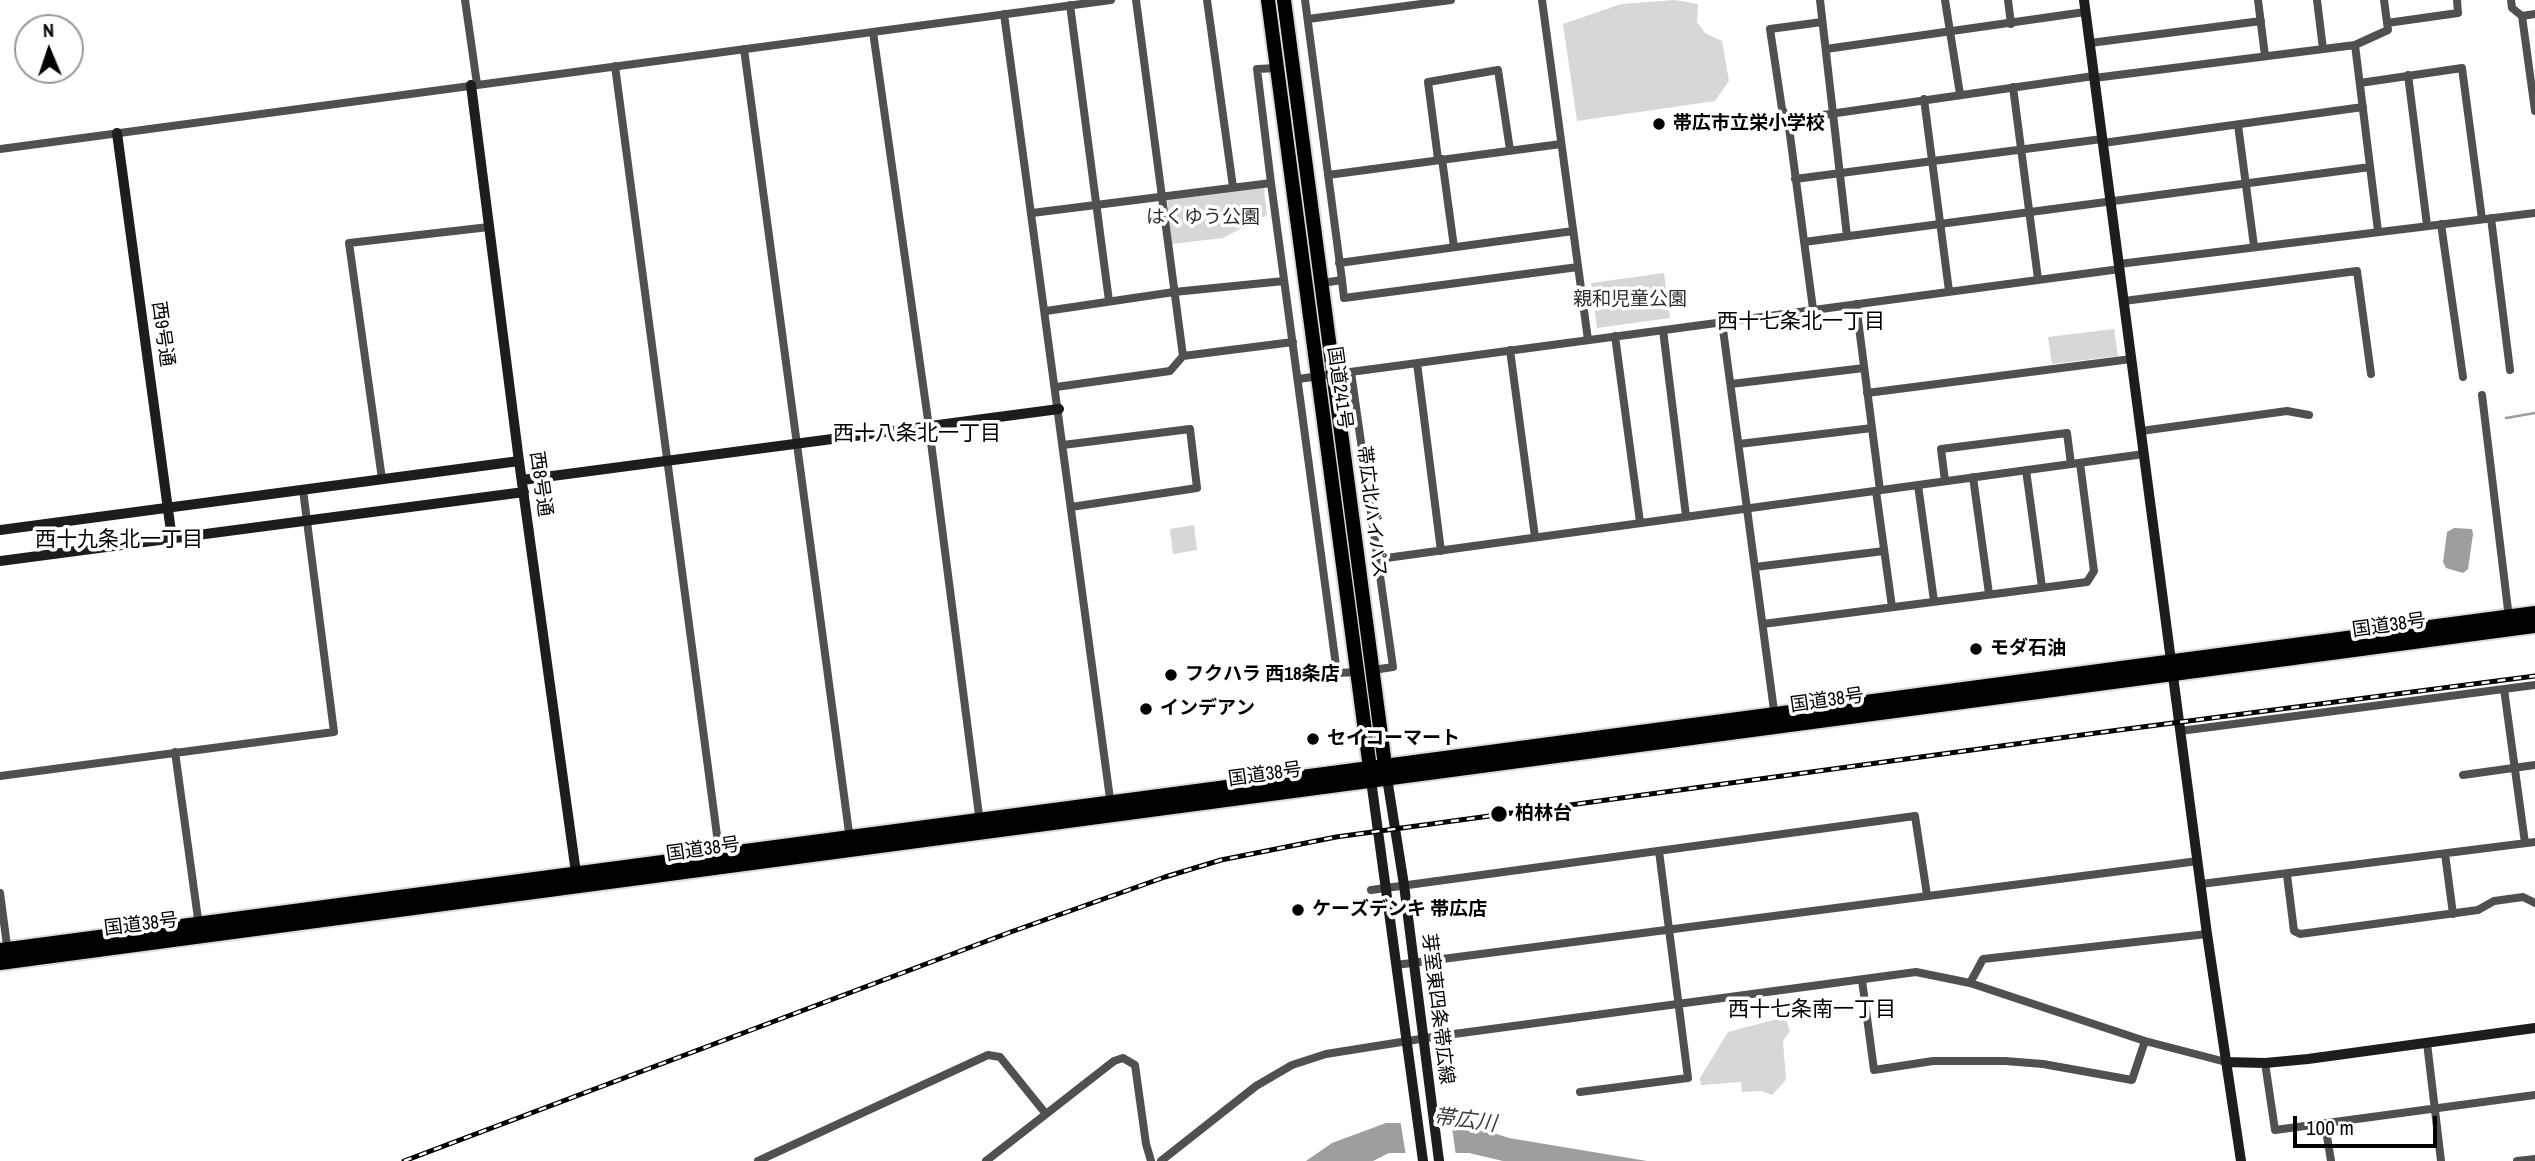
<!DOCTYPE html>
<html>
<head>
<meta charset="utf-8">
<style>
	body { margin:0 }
	#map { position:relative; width:2535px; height:1161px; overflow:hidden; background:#fff; font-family:"Archivo Narrow",sans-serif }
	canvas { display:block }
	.north { position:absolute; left:14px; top:14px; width:70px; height:70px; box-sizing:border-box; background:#fff; border:2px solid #999; border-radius:50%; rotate:358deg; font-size:19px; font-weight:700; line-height:28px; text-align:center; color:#000 }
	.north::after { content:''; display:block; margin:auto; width:24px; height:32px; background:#000; clip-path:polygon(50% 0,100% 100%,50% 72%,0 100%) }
	.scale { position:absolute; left:2293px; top:1116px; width:144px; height:32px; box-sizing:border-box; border:4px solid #000; border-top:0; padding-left:9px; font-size:21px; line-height:24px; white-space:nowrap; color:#000; -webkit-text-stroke:5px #fff; paint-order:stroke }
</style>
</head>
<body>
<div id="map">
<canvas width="2535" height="1161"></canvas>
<div class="north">N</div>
<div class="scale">100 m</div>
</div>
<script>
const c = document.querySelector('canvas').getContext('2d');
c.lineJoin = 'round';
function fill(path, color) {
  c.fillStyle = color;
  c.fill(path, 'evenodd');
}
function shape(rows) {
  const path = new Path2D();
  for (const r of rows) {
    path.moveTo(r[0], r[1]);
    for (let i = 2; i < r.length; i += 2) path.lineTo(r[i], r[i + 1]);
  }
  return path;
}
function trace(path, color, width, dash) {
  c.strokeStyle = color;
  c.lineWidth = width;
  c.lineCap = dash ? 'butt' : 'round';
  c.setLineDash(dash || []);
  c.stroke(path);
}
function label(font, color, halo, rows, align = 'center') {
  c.font = font + ' "Archivo Narrow","Noto Sans JP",sans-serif';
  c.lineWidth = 7;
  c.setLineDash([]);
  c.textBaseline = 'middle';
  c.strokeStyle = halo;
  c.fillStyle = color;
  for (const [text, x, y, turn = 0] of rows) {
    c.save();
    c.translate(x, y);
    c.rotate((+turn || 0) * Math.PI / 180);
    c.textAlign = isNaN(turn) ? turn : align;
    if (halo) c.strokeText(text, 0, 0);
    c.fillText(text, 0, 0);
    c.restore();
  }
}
fill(shape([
	[1675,0,1698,4,1697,22,1705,33,1722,41,1729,81,1715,101,1577,121,1563,24,1621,4],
	[1264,188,1267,215,1223,238,1172,244,1167,200],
	[1664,273,1670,318,1597,328,1591,283],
	[2114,329,2118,356,2052,364,2048,337],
	[1194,525,1197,550,1173,554,1170,529],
	[1785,1017,1790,1031,1783,1041,1786,1080,1772,1095,1761,1091,1742,1092,1741,1082,1701,1085,1700,1078,1728,1032]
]), '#d7d7d7');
fill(shape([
	[2454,528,2472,529,2473,534,2468,569,2463,573,2446,568,2443,562,2447,532],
	[1386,1123,1463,1123,1509,1138,1647,1161,1503,1161,1469,1153,1389,1153,1373,1161,1306,1161,1332,1143]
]), '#9e9e9e');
fill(shape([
	[1400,1119,1451,1119,1456,1156,1406,1156]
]), '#fff');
trace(shape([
	[2506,418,2535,413]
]), '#9e9e9e', 2.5);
const highway = shape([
	[1268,0,1371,776],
	[1284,0,1386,773],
	[0,950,2535,613],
	[0,963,2535,626]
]);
trace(highway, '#dbdbdb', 18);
trace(shape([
	[465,0,477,84],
	[1136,0,1183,356],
	[1207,0,1233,187],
	[1305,0,1342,280,1322,283],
	[1542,0,1588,340],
	[1820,0,1847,236],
	[1945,0,1960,94],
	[2008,0,2011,24],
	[2258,0,2265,56],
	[2317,0,2323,49],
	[2511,0,2512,8,2522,16,2535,111],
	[1070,5,1109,301],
	[1004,14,1111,806],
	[2522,16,2535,14],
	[1308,19,1451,0],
	[2387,23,2458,13,2457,0],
	[873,32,929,427,980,823],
	[2090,43,2261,21],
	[2355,45,2378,231],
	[744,49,850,840],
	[1826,49,2085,12],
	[615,66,720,858],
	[1277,68,1257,69,1271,183,1337,673,1357,672],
	[2408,75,2427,225],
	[2094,78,2355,45,2388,30,2384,0],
	[2360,83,2462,68,2482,219],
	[2013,87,2038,279],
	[1924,99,1949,291],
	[1788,120,2094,76],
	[2238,125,2254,246],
	[2103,143,2363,107],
	[0,149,1111,0],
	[1438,159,1428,82,1498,70,1510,150],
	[1442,159,1454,247],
	[1328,175,1561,144],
	[1795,179,2102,139],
	[1032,213,1271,183],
	[2491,218,2510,370],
	[2441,224,2463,377],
	[1804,242,2370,167],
	[1339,263,1573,231],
	[2119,264,2535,213],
	[1342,280,1344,298,1578,267],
	[2124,301,2357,271,2371,374],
	[1856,304,1880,490],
	[1813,309,1788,120,1782,109,1770,29,1822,22],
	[1046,311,1174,292,1284,281],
	[1722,322,1775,718],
	[1663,330,1686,516],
	[1615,336,1640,522],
	[1510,350,1535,537],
	[1417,363,1441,551],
	[1351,372,1393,667,1373,670],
	[1298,379,2120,269],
	[1731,384,1864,368],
	[1056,387,1170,371,1183,356,1293,342],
	[1867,393,2131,359],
	[2482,395,2509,618],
	[2141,431,2287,411,2309,415],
	[1739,444,1872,428],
	[1063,445,1190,429,1197,488,1071,507],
	[2026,470,2042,587],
	[1973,477,1989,594],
	[382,479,349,243,489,227],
	[1945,481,1941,449,2067,433,2071,464],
	[1918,485,1934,601],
	[1876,491,1892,607],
	[1379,559,2144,454],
	[1755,567,1884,551],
	[1763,624,2087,582,2094,571,2080,463],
	[2504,689,2525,843],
	[2180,731,2535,685],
	[175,752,199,926],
	[2463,775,2535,765],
	[0,776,334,732,303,490],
	[2445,854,2453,914],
	[2287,875,2294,931,2300,934,2478,910,2494,901,2523,897,2535,903],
	[2201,884,2535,842],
	[1371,890,1915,816,1927,895],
	[0,893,8,953],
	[1396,965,2198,861],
	[1862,980,1874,1070,1933,1061,2005,1061,2043,1064,2132,1080,2145,1041,2226,1062],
	[1970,983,2145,1041],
	[2427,1043,2441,1161],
	[2265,1063,2275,1130,2535,1095],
	[1580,1092,1688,1078,1659,851],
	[2325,1124,2331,1161],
	[758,1161,988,1055,1000,1057,1046,1114],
	[986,1161,1114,1061,1123,1058,1135,1065,1146,1144,1151,1161],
	[1161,1161,1256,1086,1292,1065,1326,1054,1439,1036,1916,972,1970,983,1983,959,2207,934],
	[2517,1161,2535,1159]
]), '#505050', 8);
trace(shape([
	[2084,0,2207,934,2241,1161],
	[471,85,519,461,577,880],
	[117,133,172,539],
	[522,480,1059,409],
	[0,530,519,461],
	[0,561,524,492],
	[1387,778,1404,885,1439,1161],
	[1371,780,1423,1161],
	[2226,1062,2265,1063,2308,1059,2535,1028]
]), '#1d1d1d', 10);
trace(highway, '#000', 14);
const rail = shape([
	[404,1161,1008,933,1165,877,1221,860,1336,837,2096,733,2535,676]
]);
trace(rail, '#000', 5);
trace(rail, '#fff', 2.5, [8]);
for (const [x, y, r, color] of [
	[1659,124,7,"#000"],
	[1976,649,7,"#000"],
	[1171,675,7,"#000"],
	[1146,709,7,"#000"],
	[1313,739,7,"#000"],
	[1499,814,9,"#000"],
	[1298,910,7,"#000"]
]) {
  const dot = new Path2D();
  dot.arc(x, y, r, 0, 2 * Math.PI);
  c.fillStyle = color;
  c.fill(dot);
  trace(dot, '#fff', 2.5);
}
label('bold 19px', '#000', '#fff', [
	["帯広市立栄小学校",1673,124],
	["モダ石油",1990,649],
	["フクハラ 西18条店",1185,675],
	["インデアン",1160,709],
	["セイコーマート",1327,739],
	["柏林台",1515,814],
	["ケーズデンキ 帯広店",1312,910]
], 'left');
label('19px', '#2e2e2e', '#fff', [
	["はくゆう公園",1203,218],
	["親和児童公園",1630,300]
]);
label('19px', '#000', '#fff', [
	["西9号通",162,334,82],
	["国道241号",1339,388,82],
	["西8号通",540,484,82],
	["帯広北バイパス",1371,512,83],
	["国道38号",2389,626,-8],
	["国道38号",1827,701,-8],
	["国道38号",1265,775,-8],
	["国道38号",703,850,-8],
	["国道38号",141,925,-7],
	["芽室東四条帯広線",1437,1009,83]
]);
label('21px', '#000', '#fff', [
	["西十七条北一丁目",1801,322],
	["西十八条北一丁目",917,434],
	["西十九条北一丁目",119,540],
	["西十七条南一丁目",1812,1010]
]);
label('italic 21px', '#3f3f3f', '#fff', [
	["帯広川",1465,1121,7]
]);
</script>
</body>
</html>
